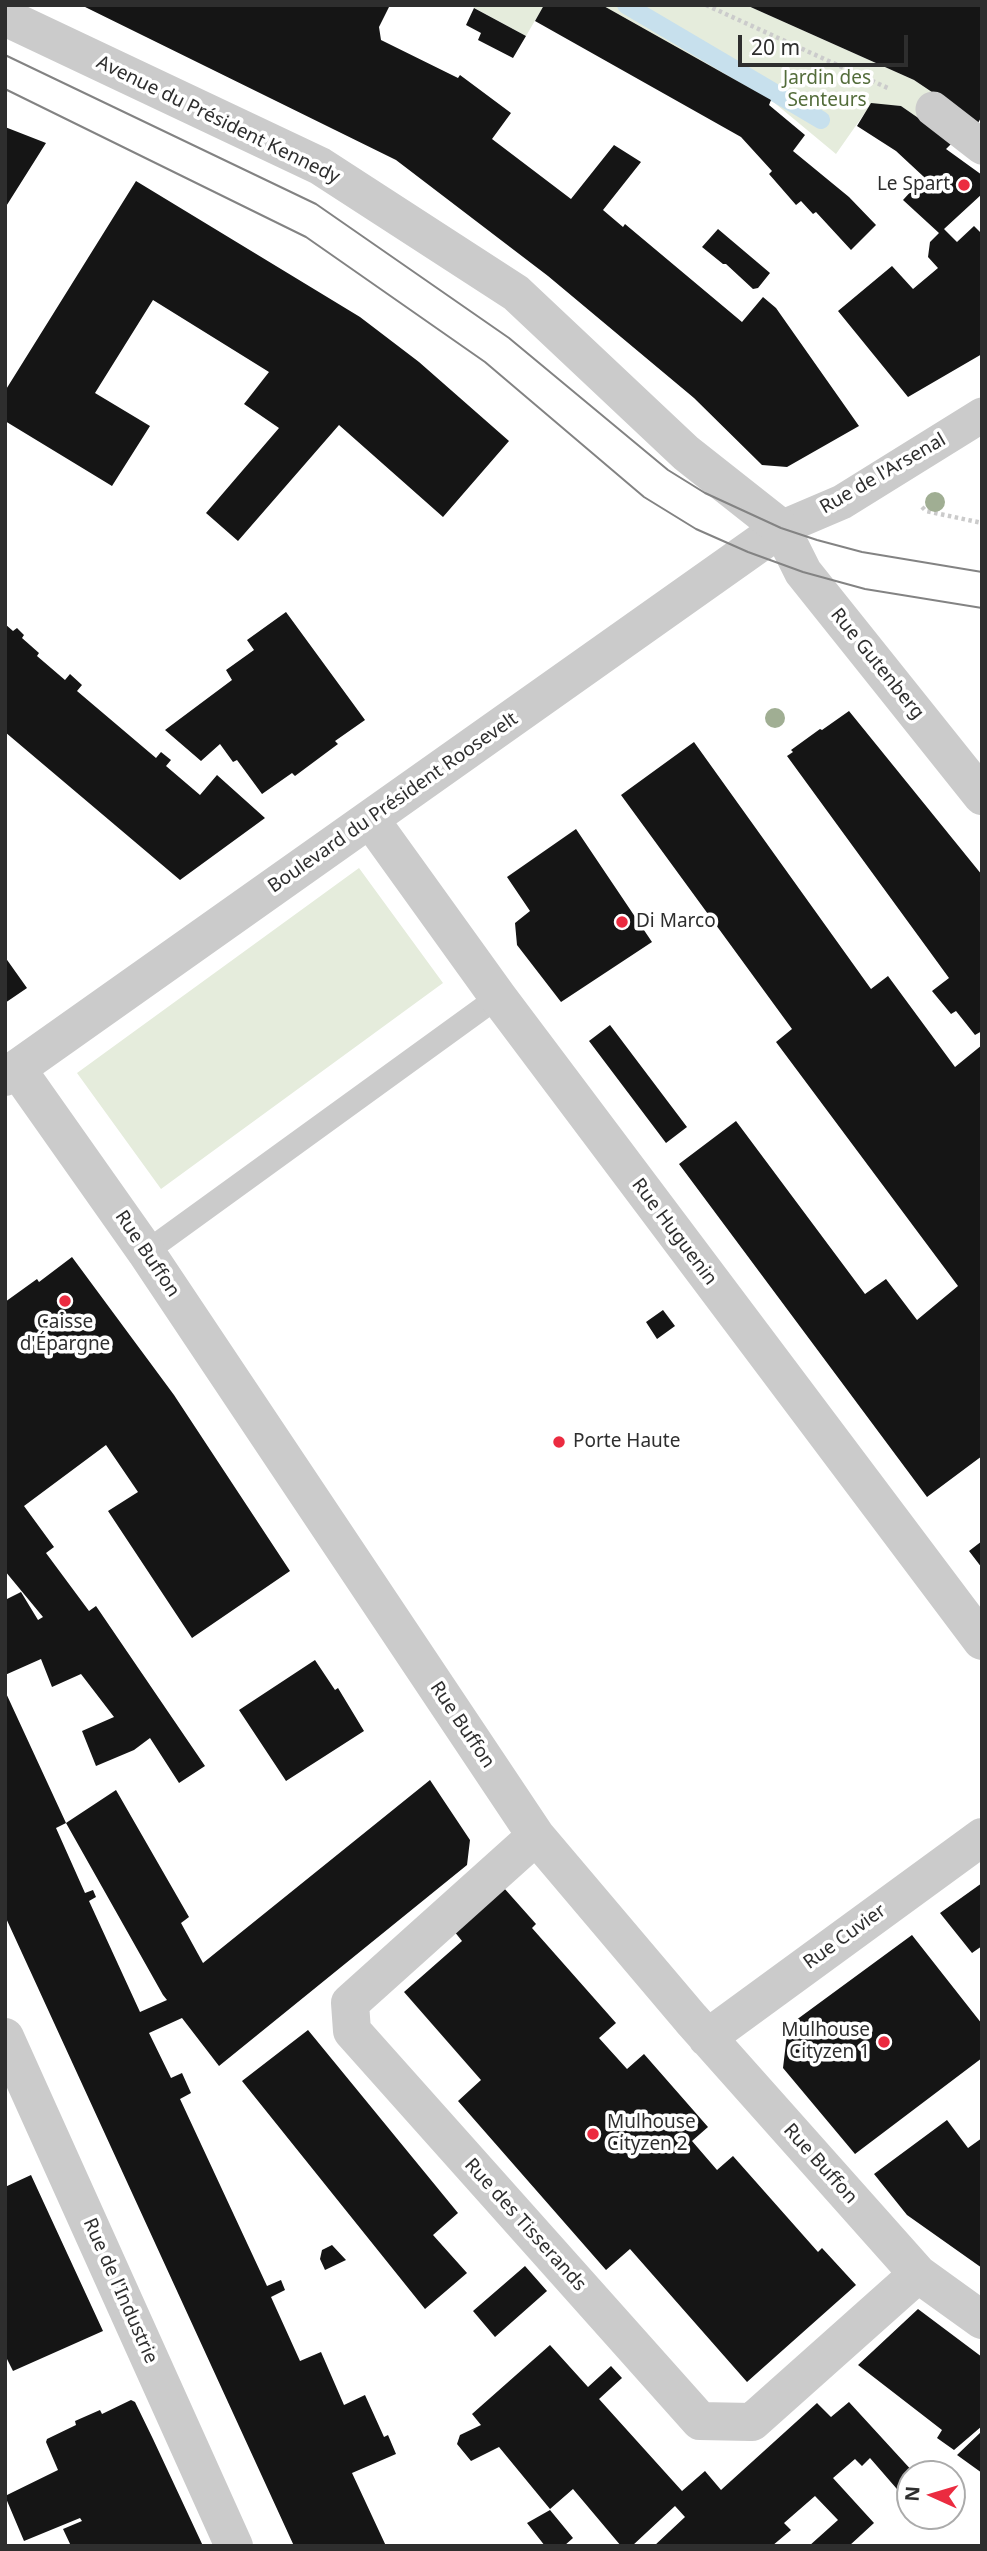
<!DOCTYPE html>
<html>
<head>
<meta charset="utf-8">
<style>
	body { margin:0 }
	#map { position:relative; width:987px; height:2551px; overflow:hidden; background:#fff; font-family:"Noto Sans",sans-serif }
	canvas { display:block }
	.frame { position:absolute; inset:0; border:7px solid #2e2e2e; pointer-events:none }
	.north { position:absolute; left:896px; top:2460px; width:70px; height:70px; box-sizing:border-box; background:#fff; border:2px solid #ababab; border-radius:50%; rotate:274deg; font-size:19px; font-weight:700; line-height:28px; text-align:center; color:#2e2e2e }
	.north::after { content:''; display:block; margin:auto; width:24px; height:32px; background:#eb2b40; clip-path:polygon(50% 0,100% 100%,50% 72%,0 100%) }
	.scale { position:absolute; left:738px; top:35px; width:170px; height:32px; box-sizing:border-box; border:4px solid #2e2e2e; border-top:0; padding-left:9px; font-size:21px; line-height:24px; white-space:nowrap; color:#2e2e2e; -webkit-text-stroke:5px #fff; paint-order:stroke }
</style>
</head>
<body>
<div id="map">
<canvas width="987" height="2551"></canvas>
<div class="frame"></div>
<div class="north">N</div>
<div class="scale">20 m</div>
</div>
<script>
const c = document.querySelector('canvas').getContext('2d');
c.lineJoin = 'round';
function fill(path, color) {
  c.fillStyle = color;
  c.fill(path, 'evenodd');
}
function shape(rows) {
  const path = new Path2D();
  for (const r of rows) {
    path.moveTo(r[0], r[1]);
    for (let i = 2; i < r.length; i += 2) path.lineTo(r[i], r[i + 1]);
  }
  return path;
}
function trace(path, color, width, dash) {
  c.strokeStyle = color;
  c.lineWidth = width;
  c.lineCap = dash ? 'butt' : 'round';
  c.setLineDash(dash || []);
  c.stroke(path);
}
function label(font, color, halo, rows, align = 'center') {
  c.font = font + ' "Noto Sans",sans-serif';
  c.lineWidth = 7;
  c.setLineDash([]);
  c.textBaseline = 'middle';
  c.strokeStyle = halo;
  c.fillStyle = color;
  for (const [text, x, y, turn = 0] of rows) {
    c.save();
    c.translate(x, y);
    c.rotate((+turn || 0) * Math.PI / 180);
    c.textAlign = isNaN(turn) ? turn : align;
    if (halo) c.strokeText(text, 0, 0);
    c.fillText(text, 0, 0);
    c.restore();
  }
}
fill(shape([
	[469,5,544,5,526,36],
	[602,5,746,5,914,80,943,100,923,121,901,106,871,104,836,154,771,100],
	[359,868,443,983,161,1189,77,1073]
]), '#e5ecdc');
trace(shape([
	[626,5,821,120]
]), '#c7e0ed', 18);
fill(shape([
	[81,5,390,5,379,27,381,40,458,78,460,75,511,113,492,139,571,199,614,145,641,162,603,210,623,227,625,224,742,322,763,297,776,308,859,426,787,467,762,465,694,398,548,276,396,160],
	[544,5,602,5,771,100,769,105,805,135,793,151,849,197,876,225,851,250,816,212,813,214,801,201,796,205,769,174,772,171,741,137,535,21],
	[746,5,982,5,982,116,978,123,914,80],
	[474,8,526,36,513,58,478,40,481,33,466,25],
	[871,103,901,106,953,142,946,149,982,175,982,194,944,229,957,242,974,226,982,234,982,354,908,397,838,311,892,266,913,289,938,268,928,257,930,242,939,233,903,200,924,177,896,151,857,126],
	[5,127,46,143,5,208],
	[136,181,360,317,419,362,509,441,443,517,339,425,238,541,206,513,279,428,244,404,269,372,153,300,95,393,150,426,112,486,5,421,5,391],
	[718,229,770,273,758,288,753,289,726,264,723,264,702,247],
	[286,612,365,720,335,741,338,744,295,776,292,773,262,794,237,760,233,762,220,744,201,761,165,730,232,680,226,670,254,650,247,640],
	[5,624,13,631,17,628,24,635,22,638,39,653,37,656,65,680,70,674,82,685,77,691,156,758,161,752,171,760,166,766,200,795,217,775,265,818,180,880,5,732],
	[849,711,982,875,982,1031,975,1035,956,1011,951,1014,932,991,949,978,787,756,793,752,791,750,820,729,822,730],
	[694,742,871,989,888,976,955,1067,982,1045,982,1456,927,1497,679,1164,736,1121,865,1294,886,1279,917,1320,958,1286,776,1042,792,1029,621,795],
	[576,829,652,942,561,1002,517,945,515,923,530,911,507,877],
	[5,957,27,988,5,1003],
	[610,1025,687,1127,666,1143,589,1041],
	[72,1257,174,1395,290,1571,192,1638,108,1511,138,1492,106,1445,24,1506,54,1547,46,1553,89,1611,96,1606,205,1766,179,1783,150,1738,134,1750,96,1766,82,1731,114,1717,81,1674,52,1687,41,1659,5,1675,5,1600,21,1592,38,1620,43,1617,5,1571,5,1302,37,1279,39,1282],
	[663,1310,675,1326,657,1339,646,1322],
	[982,1541,982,1568,969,1551],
	[315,1660,335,1690,338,1688,364,1731,286,1781,239,1710],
	[5,1691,66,1823,116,1790,189,1917,181,1923,203,1963,430,1780,470,1840,467,1865,219,2066,182,2018,149,2033,171,2078,182,2073,191,2093,180,2099,267,2286,281,2280,285,2290,271,2297,300,2361,321,2352,344,2405,365,2395,384,2437,388,2435,396,2454,352,2473,386,2546,294,2546,5,1916],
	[66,1823,163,1995,167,2000,140,2012,89,1901,96,1897,93,1890,85,1893,56,1828],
	[982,1883,982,1946,972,1953,940,1913],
	[504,1888,536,1924,532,1928,616,2023,599,2038,627,2069,644,2054,708,2127,692,2141,717,2170,733,2156,818,2252,822,2248,856,2285,747,2382,630,2249,606,2270,458,2101,481,2080,404,1992,462,1941,454,1931],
	[912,1935,982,2024,982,2058,855,2154,783,2068,788,2026],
	[308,2030,458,2213,433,2235,467,2273,425,2309,242,2081],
	[947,2120,968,2148,982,2138,982,2268,907,2215,874,2174],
	[31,2175,103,2331,13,2371,5,2355,5,2187],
	[332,2245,346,2260,325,2270,320,2259,322,2250],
	[525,2266,547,2291,495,2337,473,2311],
	[918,2309,982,2357,982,2426,954,2450,937,2438,942,2430,858,2365],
	[550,2345,588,2387,611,2366,622,2378,599,2399,682,2491,705,2471,721,2490,817,2403,831,2417,849,2402,915,2474,910,2474,910,2490,903,2496,870,2458,862,2466,855,2459,833,2478,874,2523,849,2546,809,2546,838,2520,815,2496,784,2523,791,2530,772,2546,654,2546,685,2517,675,2506,632,2546,621,2546,573,2489,550,2509,499,2447,471,2461,457,2444,460,2435,481,2425,472,2414],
	[131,2400,135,2402,153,2439,203,2546,71,2546,63,2529,82,2521,80,2518,24,2541,5,2496,58,2470,46,2442,47,2439,76,2425,75,2421,100,2410,102,2414],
	[982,2431,982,2473,957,2455],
	[550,2510,573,2538,564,2546,545,2546,527,2523]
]), '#151515');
trace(shape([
	[706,5,890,89],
	[922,507,926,511,982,523]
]), '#cbcbcb', 4.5, [3.5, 3.5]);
trace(shape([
	[146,1252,498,997]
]), '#cbcbcb', 23);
trace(shape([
	[933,109,982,147],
	[781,528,842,502,982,415]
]), '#cbcbcb', 35);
trace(shape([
	[370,819,498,997,982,1641],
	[17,1069,146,1252,536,1836,691,2019,918,2274,982,2320],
	[5,1077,781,528],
	[536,1836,350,2003,352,2031,700,2421,752,2422,918,2274],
	[5,2037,234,2546],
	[707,2038,982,1837]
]), '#cbcbcb', 38);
trace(shape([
	[5,17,320,166,516,293,686,453,781,528,803,572,982,796]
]), '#cbcbcb', 38);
trace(shape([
	[5,55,316,204,509,338,668,470,705,493,781,528,817,540,862,552,982,572],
	[5,89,306,237,485,362,644,497,696,529,748,552,803,572,865,589,982,608]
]), '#838383', 2);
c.fillStyle = '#a0ae93';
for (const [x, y] of [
	[935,502],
	[775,718]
]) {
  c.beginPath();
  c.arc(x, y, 10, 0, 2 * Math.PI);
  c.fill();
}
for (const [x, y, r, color] of [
	[964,185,7,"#eb2b40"],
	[622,922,7,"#eb2b40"],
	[65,1301,7,"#eb2b40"],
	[559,1442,7,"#eb2b40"],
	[884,2042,7,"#eb2b40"],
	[593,2134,7,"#eb2b40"]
]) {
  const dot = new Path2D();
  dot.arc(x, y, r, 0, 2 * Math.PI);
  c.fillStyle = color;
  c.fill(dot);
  trace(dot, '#fff', 2.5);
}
label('19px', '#536c3a', '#fff', [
	["Jardin des",827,79],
	["Senteurs",827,101]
]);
label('19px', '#2e2e2e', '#fff', [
	["Avenue du Président Kennedy",218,120,26],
	["Rue de l'Arsenal",883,474,-30],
	["Rue Gutenberg",877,664,51],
	["Boulevard du Président Roosevelt",393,803,-35],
	["Rue Huguenin",674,1232,53],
	["Rue Buffon",147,1254,56],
	["Rue Buffon",462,1725,56],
	["Rue Cuvier",845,1937,-36],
	["Rue Buffon",820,2164,48],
	["Rue des Tisserands",525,2225,48],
	["Rue de l'Industrie",120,2291,66]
]);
label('19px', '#2e2e2e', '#fff', [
	["Le Spart",950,185,"right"],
	["Di Marco",636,922],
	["Caisse",65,1323,"center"],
	["d'Épargne",65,1345,"center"],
	["Porte Haute",573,1442],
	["Mulhouse",870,2031,"right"],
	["Cityzen 1",870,2053,"right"],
	["Mulhouse",607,2123],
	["Cityzen 2",607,2145]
], 'left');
</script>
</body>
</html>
